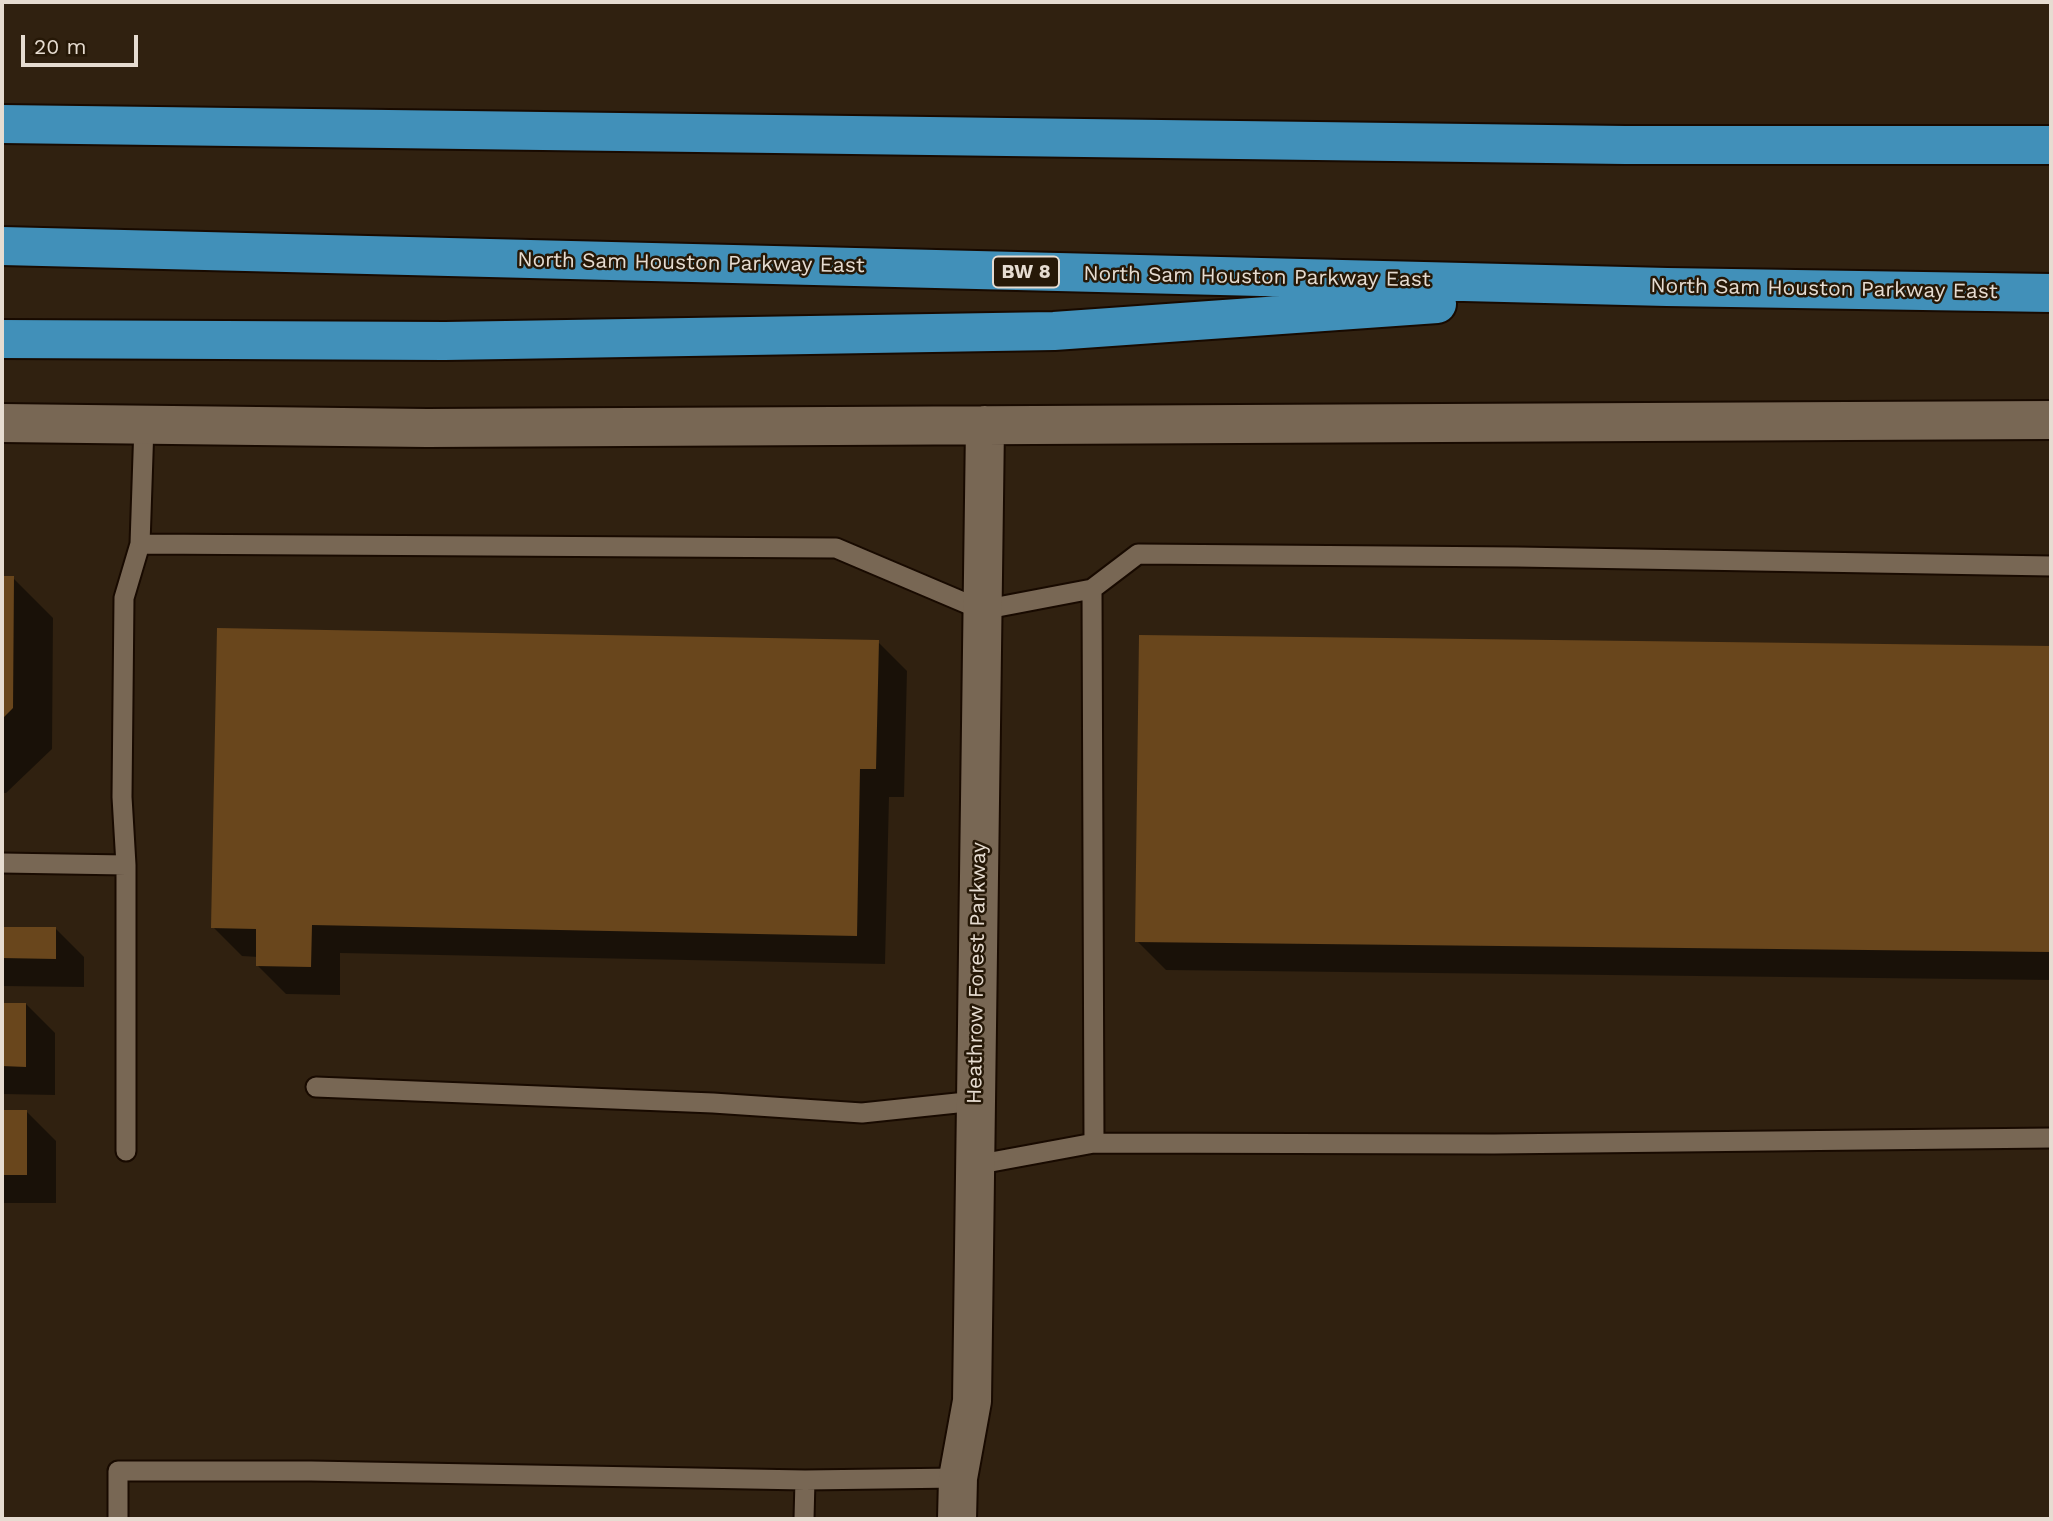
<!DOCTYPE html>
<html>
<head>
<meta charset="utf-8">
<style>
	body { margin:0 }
	#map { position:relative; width:2053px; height:1521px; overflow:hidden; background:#302110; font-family:"Work Sans",sans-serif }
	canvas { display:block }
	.frame { position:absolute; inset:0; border:4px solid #e6dcd1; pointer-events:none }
	.scale { position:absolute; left:21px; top:35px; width:117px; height:32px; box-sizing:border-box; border:4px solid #e6dcd1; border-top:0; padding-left:9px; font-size:21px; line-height:24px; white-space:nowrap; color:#e6dcd1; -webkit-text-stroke:5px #261807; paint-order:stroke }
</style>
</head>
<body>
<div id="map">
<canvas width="2053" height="1521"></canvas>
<div class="frame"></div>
<div class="scale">20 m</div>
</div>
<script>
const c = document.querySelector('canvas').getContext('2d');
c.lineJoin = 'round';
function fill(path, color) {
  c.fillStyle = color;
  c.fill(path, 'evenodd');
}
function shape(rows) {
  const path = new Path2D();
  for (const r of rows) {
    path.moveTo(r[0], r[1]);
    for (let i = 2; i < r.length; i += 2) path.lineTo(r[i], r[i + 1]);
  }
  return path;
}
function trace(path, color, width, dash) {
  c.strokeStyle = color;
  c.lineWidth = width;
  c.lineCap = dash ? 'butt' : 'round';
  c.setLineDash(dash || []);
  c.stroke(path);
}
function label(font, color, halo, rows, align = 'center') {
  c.font = font + ' "Work Sans",sans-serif';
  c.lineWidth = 5;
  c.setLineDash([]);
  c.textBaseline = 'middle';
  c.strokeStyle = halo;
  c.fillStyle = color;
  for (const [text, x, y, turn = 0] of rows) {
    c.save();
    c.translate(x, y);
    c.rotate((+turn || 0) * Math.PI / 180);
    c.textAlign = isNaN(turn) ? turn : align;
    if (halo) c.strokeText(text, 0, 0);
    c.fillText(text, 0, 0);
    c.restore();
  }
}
fill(shape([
	[2,578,13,578,53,618,52,749,6,793,2,793],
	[1140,637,2051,648,2051,980,1166,970,1137,941],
	[878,642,907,671,904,797,889,797,885,964,340,953,340,995,286,994,257,965,258,957,242,956,213,927],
	[2,928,55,928,84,957,84,987,2,986],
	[2,1004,26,1004,55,1033,55,1095,2,1094],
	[2,1112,27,1112,56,1141,56,1203,2,1203]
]), '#0007');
fill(shape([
	[2,576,14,576,13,708,2,719],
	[217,628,879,640,876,769,860,769,857,936,312,925,311,967,256,966,256,929,211,928],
	[1139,635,2051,646,2051,952,1135,942],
	[2,927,56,927,56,959,2,958],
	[2,1003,26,1003,26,1067,2,1066],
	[2,1110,27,1110,27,1175,2,1175]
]), '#69461c');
const lane = shape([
	[144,425,140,544,836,548,982,610,1092,589],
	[2051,566,1517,557,1138,554,1092,589,1094,1143,1494,1144,2051,1138],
	[2,863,126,865],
	[316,1087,713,1103,862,1113,976,1101],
	[126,1151,126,865,122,797,124,598,140,544],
	[975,1165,1094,1143],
	[118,1519,118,1471,311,1471,805,1480,958,1478],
	[804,1519,805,1480]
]);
const secondary = shape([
	[2,423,427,428,2051,420],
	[957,1519,958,1478,972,1401,985,425]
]);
const highway = shape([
	[2,124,1625,145,2051,145],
	[2,246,1667,287,2051,293],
	[2,339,445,341,1054,331,1437,304]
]);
trace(lane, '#180a00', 23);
trace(secondary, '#180a00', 42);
trace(highway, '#180a00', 42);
trace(lane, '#786754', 19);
trace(secondary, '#786754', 38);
trace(highway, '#4190b9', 38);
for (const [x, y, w] of [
	[1026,272,66]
]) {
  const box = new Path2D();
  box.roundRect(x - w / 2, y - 15.5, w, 31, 5);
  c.fillStyle = '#261807';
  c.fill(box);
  trace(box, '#e6dcd1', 2);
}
label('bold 19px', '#e6dcd1', null, [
	["BW 8",1026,272]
]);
label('21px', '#e6dcd1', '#261807', [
	["North Sam Houston Parkway East",691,263,1],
	["North Sam Houston Parkway East",1257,277,1],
	["North Sam Houston Parkway East",1824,289,1],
	["Heathrow Forest Parkway",977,973,-89]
]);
</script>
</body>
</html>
